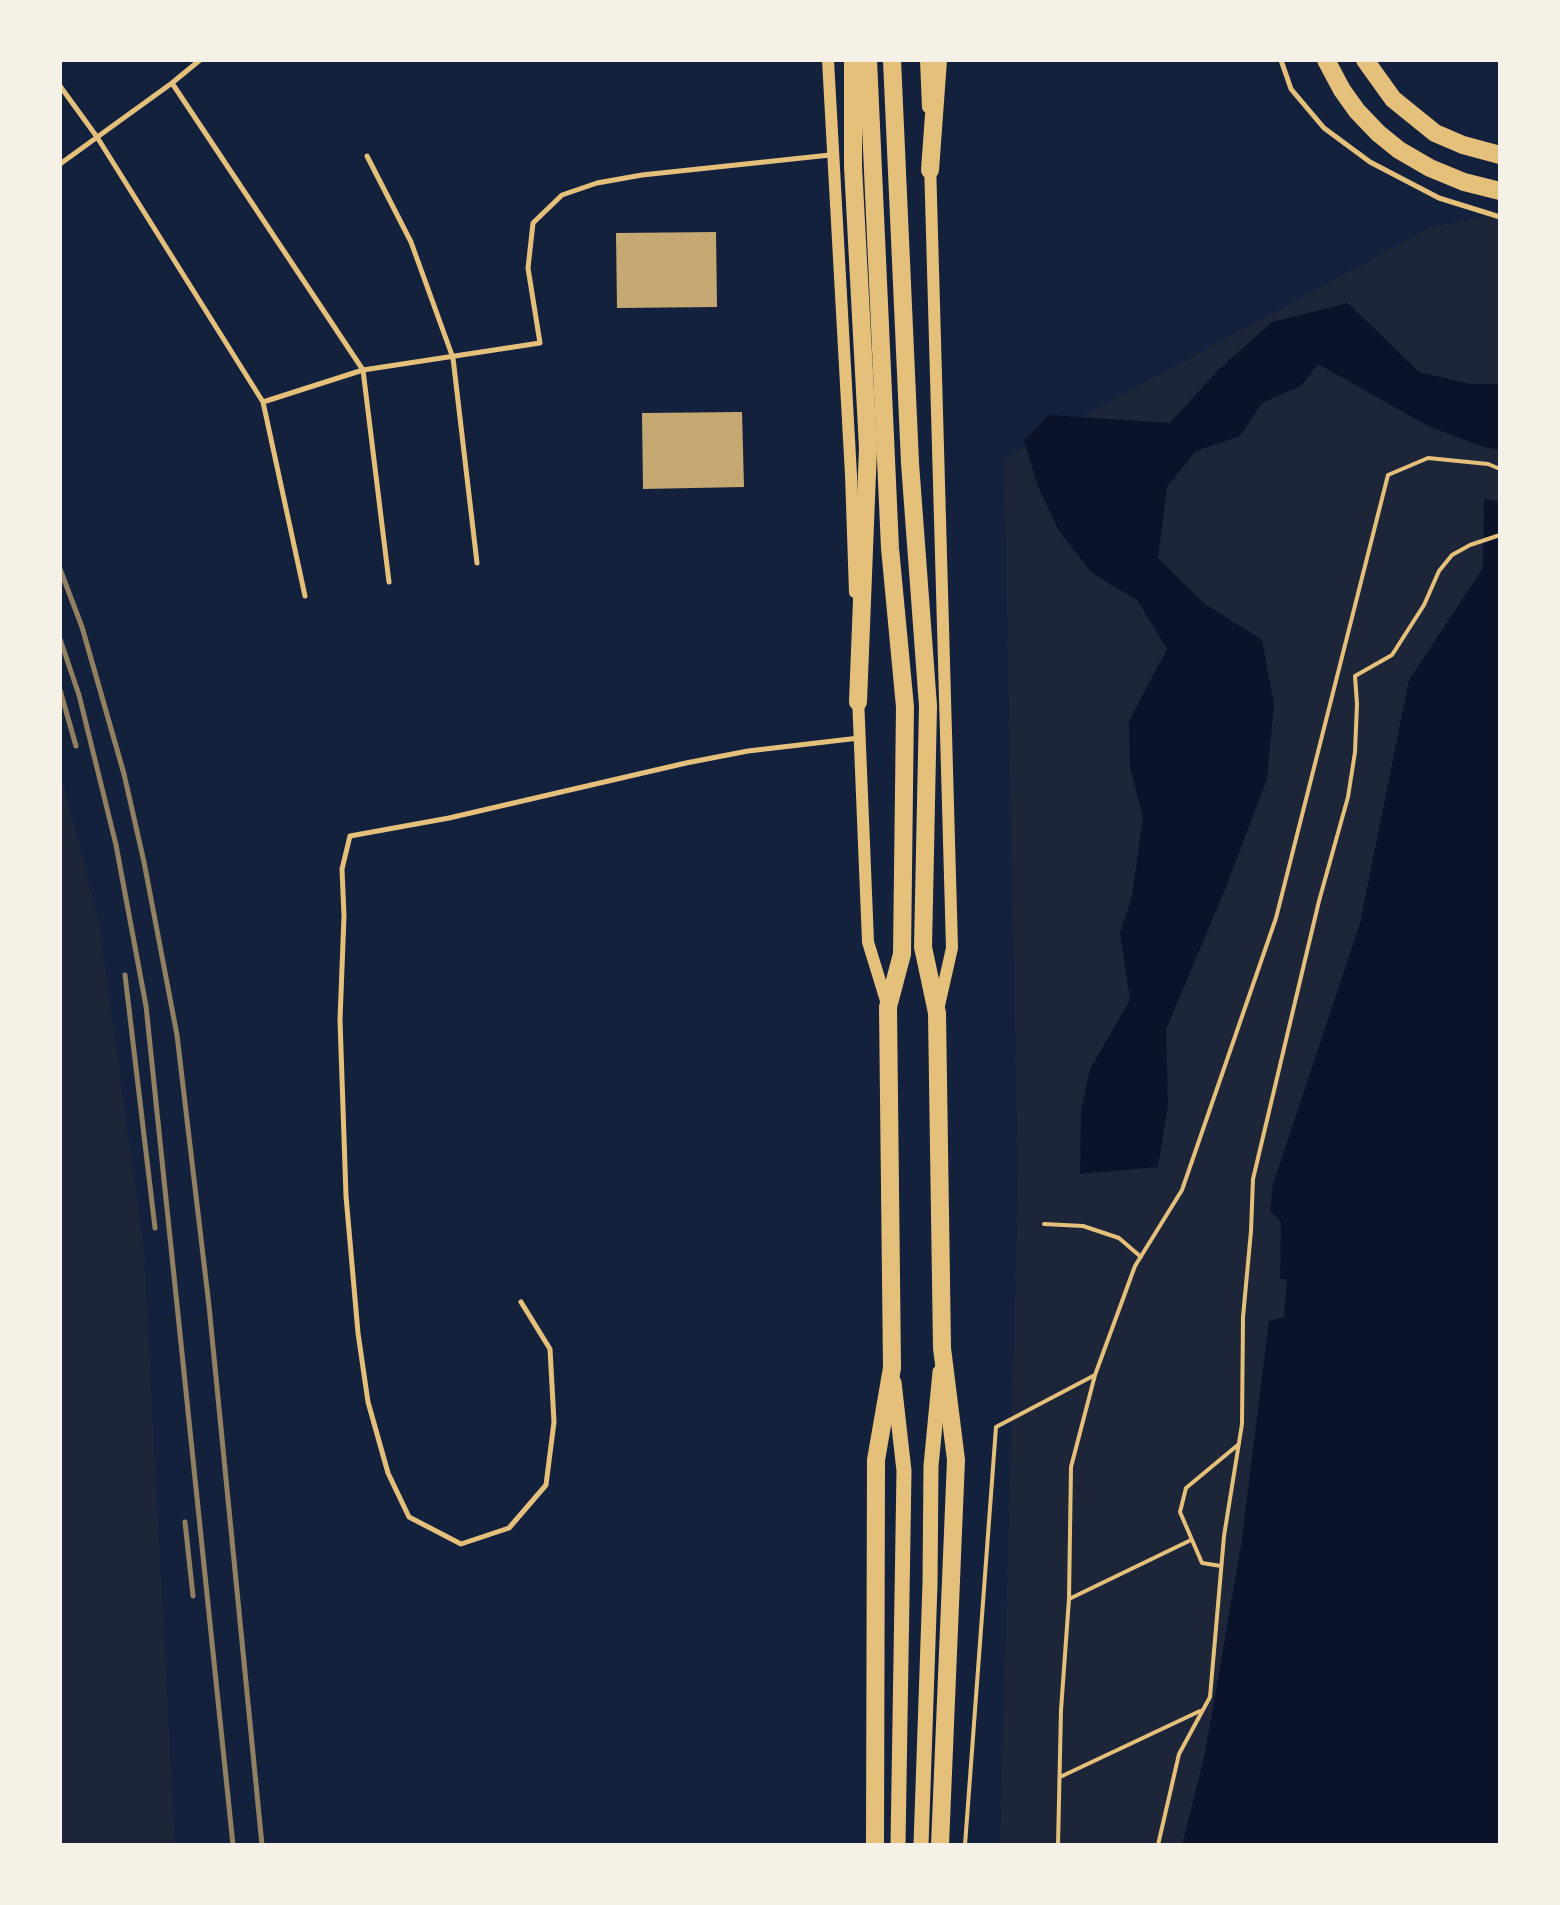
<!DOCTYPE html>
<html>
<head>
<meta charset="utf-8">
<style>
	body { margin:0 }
	#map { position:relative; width:1560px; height:1905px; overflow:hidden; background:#14213d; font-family:"Noto Serif",serif }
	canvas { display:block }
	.frame { position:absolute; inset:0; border:62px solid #f6f1e7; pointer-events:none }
</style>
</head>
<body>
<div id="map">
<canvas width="1560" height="1905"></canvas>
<div class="frame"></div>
</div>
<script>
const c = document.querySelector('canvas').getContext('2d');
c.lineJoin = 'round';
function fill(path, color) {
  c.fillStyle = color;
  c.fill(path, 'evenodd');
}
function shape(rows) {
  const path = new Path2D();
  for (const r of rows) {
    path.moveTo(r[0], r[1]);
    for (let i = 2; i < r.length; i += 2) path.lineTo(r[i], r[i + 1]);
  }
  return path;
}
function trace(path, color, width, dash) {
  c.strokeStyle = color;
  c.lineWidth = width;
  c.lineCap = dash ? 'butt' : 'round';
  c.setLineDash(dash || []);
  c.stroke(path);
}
fill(shape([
	[1500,214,1500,1845,1000,1845,1018,1187,1004,459,1431,227],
	[60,772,99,922,144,1251,175,1845,60,1845]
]), '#1d2539');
fill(shape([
	[1348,303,1419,372,1471,384,1500,384,1500,450,1484,447,1430,427,1318,364,1301,386,1262,403,1240,436,1196,451,1167,487,1158,558,1205,604,1262,640,1274,705,1267,779,1224,892,1166,1029,1168,1105,1158,1167,1080,1174,1081,1111,1090,1069,1130,1000,1120,933,1132,896,1143,817,1130,768,1129,721,1167,649,1138,601,1091,572,1059,531,1038,487,1024,441,1049,415,1170,423,1218,370,1272,322],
	[1484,499,1500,502,1500,1845,1182,1845,1205,1753,1241,1546,1269,1321,1284,1317,1287,1279,1280,1279,1281,1222,1270,1211,1273,1184,1360,923,1409,680,1483,568]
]), '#0b132b');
fill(shape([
	[716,232,717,307,617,308,616,233],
	[742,412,744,487,643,489,642,413]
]), '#c6a872');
trace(shape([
	[1044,1224,1083,1226,1119,1238,1141,1257],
	[1221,1566,1202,1563,1180,1512,1186,1488,1239,1444],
	[1069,1599,1191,1540],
	[1060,1777,1200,1711],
	[965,1845,996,1427,1095,1375],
	[1058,1845,1061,1710,1069,1599,1071,1467,1095,1375,1135,1266,1182,1190,1276,918,1388,475,1428,458,1488,464,1500,469],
	[1158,1845,1179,1754,1210,1697,1224,1536,1242,1424,1243,1317,1251,1231,1253,1179,1319,901,1348,797,1355,752,1357,704,1355,676,1392,655,1424,605,1439,571,1452,555,1470,545,1500,535]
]), '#e5c07b', 4);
trace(shape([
	[1281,60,1291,89,1324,128,1370,162,1439,198,1500,217],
	[172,83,363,370,389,582],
	[60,86,97,137,263,402,305,596],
	[367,156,411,242,453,358,477,563],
	[60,164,172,83,200,60],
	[263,402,363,370,540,343,528,268,533,223,562,195,597,183,642,175,830,155],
	[521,1302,550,1349,554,1422,546,1485,509,1528,461,1544,409,1517,388,1473,368,1402,358,1333,346,1196,340,1020,344,916,342,869,350,836,449,818,686,763,748,751,859,738]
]), '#e5c07b', 5);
trace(shape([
	[828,60,851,475,855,592],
	[926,60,928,107],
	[930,162,952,948,938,1010],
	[858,697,868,942,887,1004]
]), '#e5c07b', 12);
trace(shape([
	[894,1382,904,1471,898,1845],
	[921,1845,930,1584,931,1466,940,1372]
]), '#e5c07b', 15);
trace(shape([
	[868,60,890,548,905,707,902,954,888,1007,892,1368,876,1460,875,1845],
	[892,60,910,463,928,706,923,947,937,1013,942,1348,956,1460,940,1845]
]), '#e5c07b', 18);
trace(shape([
	[853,60,853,166,868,448,858,702],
	[1326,60,1342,90,1357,111,1378,133,1399,150,1430,168,1464,182,1500,191],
	[1365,60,1393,99,1435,133,1463,145,1500,155],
	[930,170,938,60]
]), '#e5c07b', 18);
trace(shape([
	[60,569,82,627,124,774,144,862,177,1035,209,1306,262,1845],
	[60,639,79,695,116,845,146,1006,233,1845],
	[60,690,76,746],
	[125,975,155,1228],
	[185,1522,193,1596]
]), '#918062', 5);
</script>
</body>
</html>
